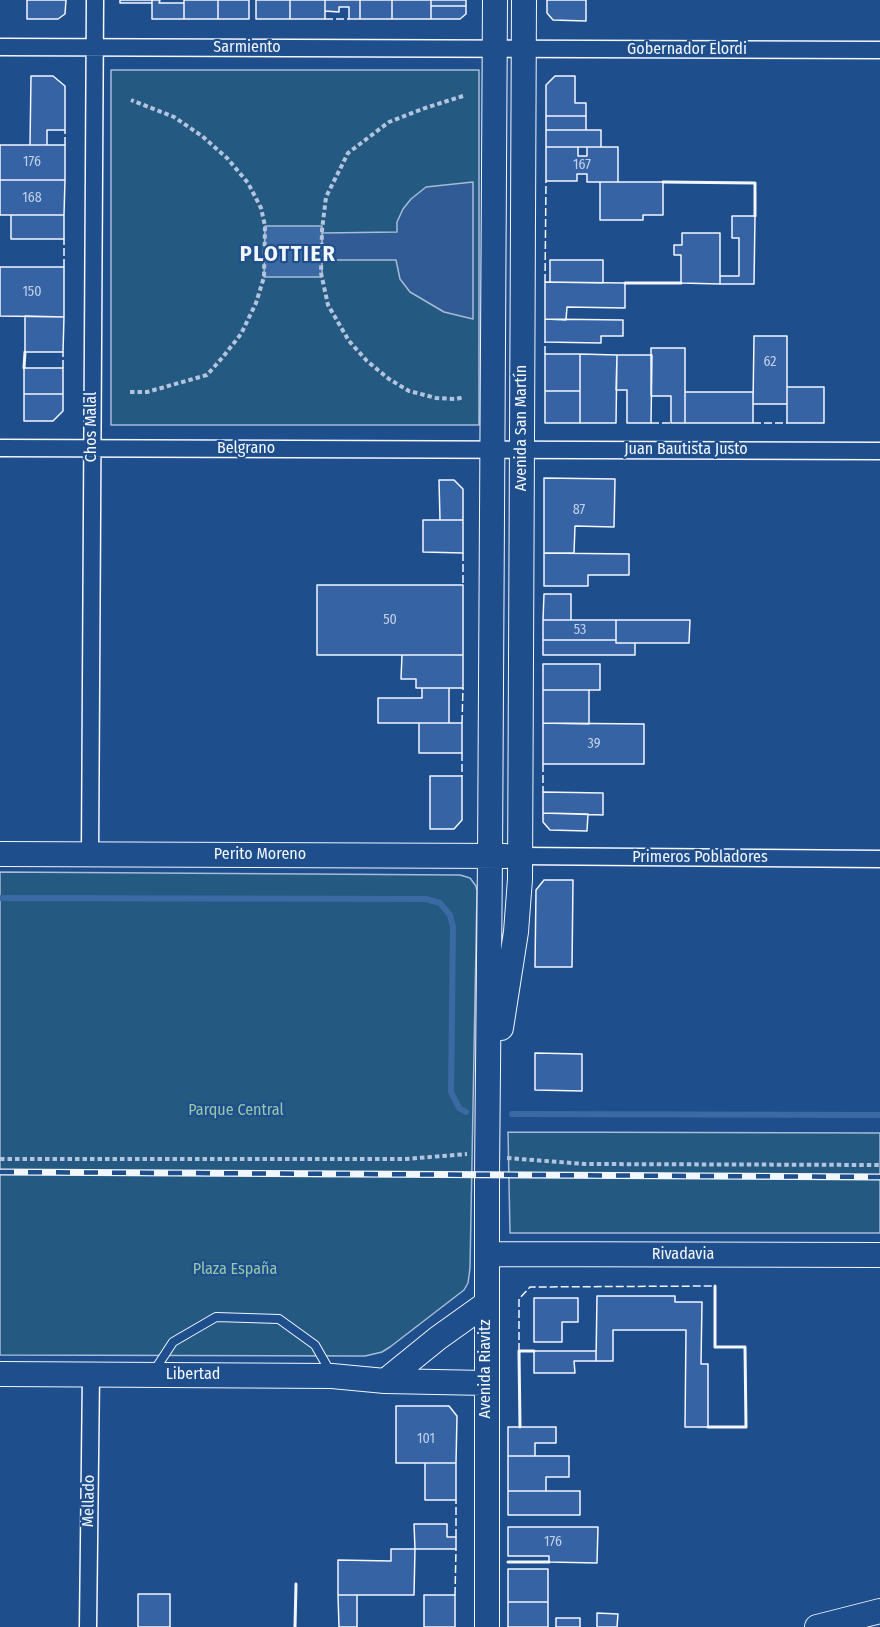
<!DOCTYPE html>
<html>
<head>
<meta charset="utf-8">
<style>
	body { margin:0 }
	canvas { display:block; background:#1f4e8c }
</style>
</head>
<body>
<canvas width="880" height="1627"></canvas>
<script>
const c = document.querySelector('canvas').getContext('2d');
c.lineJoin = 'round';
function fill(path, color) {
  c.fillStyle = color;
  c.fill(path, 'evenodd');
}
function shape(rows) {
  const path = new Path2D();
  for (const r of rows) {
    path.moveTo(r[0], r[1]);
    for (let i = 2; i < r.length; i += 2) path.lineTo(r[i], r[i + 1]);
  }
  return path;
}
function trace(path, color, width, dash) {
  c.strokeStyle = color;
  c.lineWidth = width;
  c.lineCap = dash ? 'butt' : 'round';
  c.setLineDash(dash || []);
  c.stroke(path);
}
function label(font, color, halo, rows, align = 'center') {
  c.font = font + ' "Fira Sans Condensed",sans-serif';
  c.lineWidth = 4.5;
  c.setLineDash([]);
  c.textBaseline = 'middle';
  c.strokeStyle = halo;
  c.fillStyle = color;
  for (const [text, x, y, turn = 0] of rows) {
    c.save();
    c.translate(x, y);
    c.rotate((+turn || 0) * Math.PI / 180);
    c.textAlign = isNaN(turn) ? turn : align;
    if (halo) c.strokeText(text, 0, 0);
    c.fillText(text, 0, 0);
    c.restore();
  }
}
const green = shape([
	[111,70,479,70,479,425,111,425,111,70],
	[0,872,460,875,470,878,476,886,477,891,470,1268,468,1283,464,1290,390,1347,382,1352,365,1356,0,1355,0,872],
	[508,1132,880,1133,880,1233,510,1233,508,1132]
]);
fill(green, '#245a82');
trace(green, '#a8bbd7', 1.5);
const parking = shape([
	[473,182,473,319,444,312,410,292,400,279,396,260,321,260,322,233,397,232,397,222,403,209,411,199,426,187,473,182]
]);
fill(parking, '#305b95');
trace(parking, '#a8bbd7', 1.5);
const water = shape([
	[265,226,322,226,322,277,264,277,265,226]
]);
fill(water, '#3b69a3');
trace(water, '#a8bbd7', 1.5);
trace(shape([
	[0,898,426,899,440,903,450,915,453,927,451,1092,459,1108,466,1112],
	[512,1114,880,1115]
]), '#3b69a3', 6);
const building = shape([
	[27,0,66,0,65,14,58,19,27,19,27,0],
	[120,0,152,0,152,3,120,3,120,0],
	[152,0,160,0,159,3,184,3,184,19,152,19,152,0],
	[184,0,218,0,218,19,184,19,184,0],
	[218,0,249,0,249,19,218,19,218,0],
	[256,0,290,0,290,19,256,19,256,0],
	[290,0,325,0,325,19,290,19,290,0],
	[325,0,360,0,360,19,349,19,349,7,339,7,339,12,325,11,325,0],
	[360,0,392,0,392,19,360,19,360,0],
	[392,0,431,0,431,19,392,19,392,0],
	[431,0,466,0,466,6,431,6,431,0],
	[547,0,586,0,586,21,553,20,547,13,547,0],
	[431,6,466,6,466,14,460,19,431,19,431,6],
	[31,76,53,76,65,86,65,130,47,130,47,145,30,145,31,76],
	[555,76,575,76,575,103,586,103,586,116,546,116,546,85,555,76],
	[546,116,586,116,586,130,546,130,546,116],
	[546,130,601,130,601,147,546,147,546,130],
	[0,145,65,145,65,180,0,180,0,145],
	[546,147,578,147,578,156,587,156,587,147,618,147,618,182,587,182,587,174,577,174,577,181,546,181,546,147],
	[0,180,65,180,64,215,0,215,0,180],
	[600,182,663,182,663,215,643,215,643,220,600,220,600,182],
	[11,215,64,215,64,239,11,239,11,215],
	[732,216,755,216,754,284,720,284,720,276,739,276,739,238,732,238,732,216],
	[682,233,720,233,720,284,681,283,681,255,674,255,674,245,682,245,682,233],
	[550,260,603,260,603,283,550,282,550,260],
	[0,267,64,267,64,317,0,316,0,267],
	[545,282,625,283,625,308,567,307,566,320,545,319,545,282],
	[25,316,64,317,63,352,25,352,25,316],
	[545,319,623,320,623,336,601,336,601,343,545,342,545,319],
	[754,336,787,336,787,404,753,404,754,336],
	[651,348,685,348,685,423,671,423,671,396,651,396,651,348],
	[545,354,580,354,580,391,545,391,545,354],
	[580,354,617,355,616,423,580,423,580,354],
	[617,355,652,355,651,423,627,423,627,390,616,390,617,355],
	[24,368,63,368,63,394,24,394,24,368],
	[787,387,824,387,824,423,787,423,787,387],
	[545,391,580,391,580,423,545,423,545,391],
	[685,392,753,392,753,423,685,423,685,392],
	[24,394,63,394,63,411,53,421,24,421,24,394],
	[544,478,615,479,614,527,575,526,574,553,544,553,544,478],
	[439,480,454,480,463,489,463,520,440,520,439,480],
	[423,520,463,520,463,553,423,552,423,520],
	[544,553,629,554,629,575,588,575,588,586,544,586,544,553],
	[317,585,463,585,463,655,317,655,317,585],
	[544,594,571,594,571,620,543,620,544,594],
	[543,620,616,620,616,640,543,640,543,620],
	[616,620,690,620,689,643,616,643,616,620],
	[543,640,616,640,616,643,635,643,635,655,543,655,543,640],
	[402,655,463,655,463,688,416,688,416,679,401,679,402,655],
	[543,664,600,664,600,690,543,690,543,664],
	[422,688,449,688,449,723,378,723,378,698,422,698,422,688],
	[543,690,589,690,589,724,543,723,543,690],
	[419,723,462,723,462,753,419,753,419,723],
	[543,723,644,724,644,764,543,764,543,723],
	[430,776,462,776,462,820,454,829,430,829,430,776],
	[543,792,603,793,603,815,543,813,543,792],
	[543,813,588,814,587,831,550,830,543,822,543,813],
	[544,880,573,880,572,967,535,967,536,890,544,880],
	[535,1053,582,1054,582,1091,535,1090,535,1053],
	[597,1296,675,1296,675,1302,702,1302,701,1364,708,1364,708,1427,685,1427,686,1330,613,1330,613,1361,596,1361,597,1296],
	[534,1298,578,1298,578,1322,562,1322,562,1342,534,1342,534,1298],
	[534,1351,596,1351,596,1361,574,1361,575,1373,534,1373,534,1351],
	[396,1406,449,1406,457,1416,456,1463,396,1463,396,1406],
	[508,1427,556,1427,556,1443,535,1443,535,1456,508,1456,508,1427],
	[508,1456,569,1456,569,1477,546,1477,546,1491,508,1491,508,1456],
	[425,1463,456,1463,456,1500,425,1500,425,1463],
	[508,1491,580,1491,580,1515,508,1515,508,1491],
	[414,1524,447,1524,447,1537,456,1537,456,1549,415,1549,414,1524],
	[508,1527,598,1527,597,1563,549,1562,549,1556,508,1556,508,1527],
	[391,1549,415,1549,414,1595,338,1595,338,1560,391,1561,391,1549],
	[508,1569,548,1569,548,1602,508,1602,508,1569],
	[138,1594,170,1594,170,1627,138,1627,138,1594],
	[338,1595,357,1595,357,1627,339,1627,338,1595],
	[424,1595,455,1595,455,1627,424,1627,424,1595],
	[508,1602,548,1602,548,1627,508,1627,508,1602],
	[597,1613,618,1614,617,1627,597,1627,597,1613],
	[556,1618,580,1618,580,1627,556,1627,556,1618]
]);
fill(building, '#3563a3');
trace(building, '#f2f6ff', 1.5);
const lane = shape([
	[154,1371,173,1342,216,1317,279,1319,315,1345,331,1373]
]);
const street = shape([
	[0,47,880,50],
	[0,448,880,451],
	[90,854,95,0],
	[520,856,880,859],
	[88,1627,91,1374]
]);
const secondary = shape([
	[0,854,505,856],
	[501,1028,516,932,520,879,524,0],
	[487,1254,880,1255],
	[0,1374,332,1376,385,1381,486,1383],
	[385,1381,438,1338,487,1303],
	[487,1627,487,1175,490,856,495,0],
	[817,1627,880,1611]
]);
trace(lane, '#f2f6ff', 10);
trace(street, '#f2f6ff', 19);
trace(secondary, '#f2f6ff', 26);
trace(shape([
	[463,96,425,108,389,122,348,153,326,197,322,230,321,273,328,305,349,341,367,361,389,379,409,391,436,398,456,399,464,397],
	[130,392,147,392,207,375,222,358,241,334,256,303,264,277,265,226,261,208,248,183,227,158,202,136,174,117,131,100],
	[507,1158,585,1164,880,1165],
	[0,1159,406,1159,467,1154]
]), '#b3c4dc', 4, [4.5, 3]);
trace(lane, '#1f4e8c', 8);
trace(street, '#1f4e8c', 16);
trace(secondary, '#1f4e8c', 24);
const rail = shape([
	[0,1172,880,1177]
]);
trace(rail, '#f2f6ff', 7);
trace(rail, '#1f4e8c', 4.5, [14]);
trace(shape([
	[325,19,349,19],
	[65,145,65,130],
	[64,267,64,239],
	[545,282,546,181],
	[545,354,545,342],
	[63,368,63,352],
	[651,423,671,423],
	[753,423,787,423],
	[463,553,463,585],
	[462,723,463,688],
	[462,753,462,776],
	[543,764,543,792],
	[519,1351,519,1299,530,1287,715,1286],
	[456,1537,456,1500],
	[455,1595,456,1549]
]), '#f2f6ff', 1.5, [8, 3]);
trace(shape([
	[663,182,755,183,755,216],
	[625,283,681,283],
	[24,368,25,352],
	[520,1427,519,1351,534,1351],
	[708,1427,746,1427,745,1347,715,1347,715,1286],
	[508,1562,549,1562],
	[295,1627,296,1584]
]), '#f2f6ff', 3);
label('14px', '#c3d1e8', null, [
	["176",32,162],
	["167",582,165],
	["168",32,198],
	["150",32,292],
	["62",770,362],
	["87",579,510],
	["50",390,620],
	["53",580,630],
	["39",594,744],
	["101",426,1439],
	["176",553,1542]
]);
label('16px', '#f2f6ff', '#1f4e8c', [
	["Sarmiento",247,48],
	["Gobernador Elordi",687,50],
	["Chos Malal",92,427,-90],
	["Avenida San Martín",522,428,-90],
	["Belgrano",246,449],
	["Juan Bautista Justo",686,450],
	["Perito Moreno",260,855],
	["Primeros Pobladores",700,858],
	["Rivadavia",683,1255],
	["Avenida Riavitz",486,1369,-90],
	["Libertad",193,1375],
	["Mellado",89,1501,-89]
]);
label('16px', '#97c8a6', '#1f4e8c', [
	["Parque Central",236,1111],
	["Plaza España",235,1270]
]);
c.letterSpacing = '1.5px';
label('bold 22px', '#f2f6ff', '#1f4e8c', [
	["PLOTTIER",288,255]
]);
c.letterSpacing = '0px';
</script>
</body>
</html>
